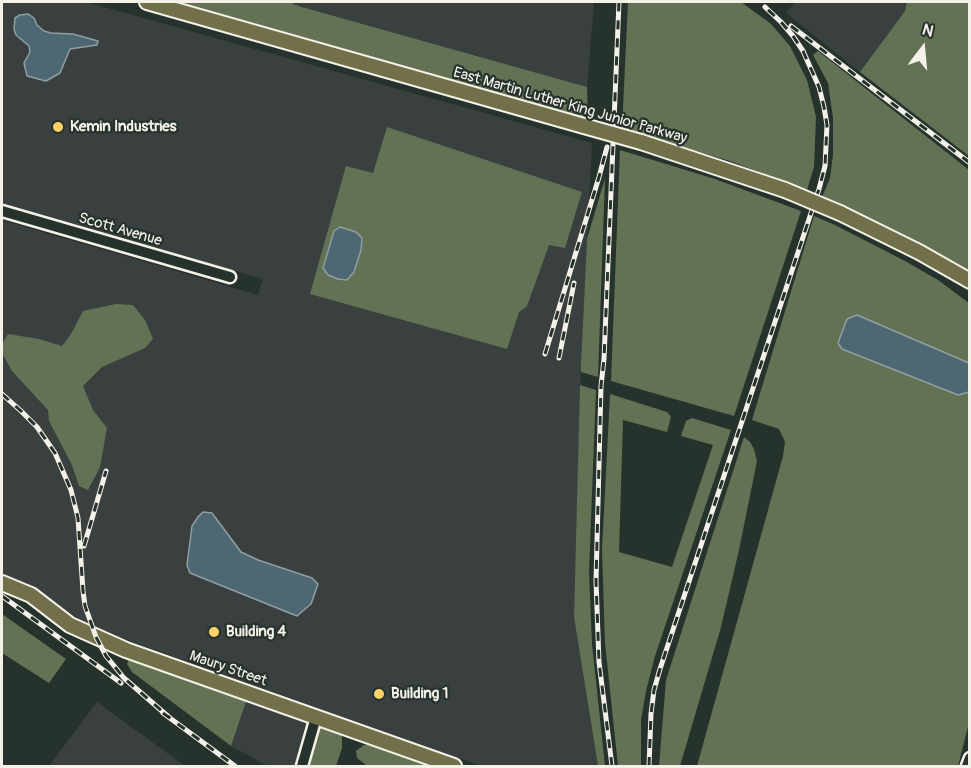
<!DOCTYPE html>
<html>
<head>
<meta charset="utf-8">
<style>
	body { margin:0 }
	#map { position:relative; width:971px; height:768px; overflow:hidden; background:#26332d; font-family:Pangolin,sans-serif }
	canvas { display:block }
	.frame { position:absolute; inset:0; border:3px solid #f4f1e8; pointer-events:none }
	.north { position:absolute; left:893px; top:18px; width:60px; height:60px; -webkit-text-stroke:4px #26332d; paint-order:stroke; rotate:16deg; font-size:16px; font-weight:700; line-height:24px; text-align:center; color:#f4f1e8 }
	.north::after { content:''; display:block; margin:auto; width:21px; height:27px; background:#f4f1e8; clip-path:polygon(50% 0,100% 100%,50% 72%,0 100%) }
</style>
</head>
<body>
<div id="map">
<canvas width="971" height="768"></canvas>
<div class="frame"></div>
<div class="north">N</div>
</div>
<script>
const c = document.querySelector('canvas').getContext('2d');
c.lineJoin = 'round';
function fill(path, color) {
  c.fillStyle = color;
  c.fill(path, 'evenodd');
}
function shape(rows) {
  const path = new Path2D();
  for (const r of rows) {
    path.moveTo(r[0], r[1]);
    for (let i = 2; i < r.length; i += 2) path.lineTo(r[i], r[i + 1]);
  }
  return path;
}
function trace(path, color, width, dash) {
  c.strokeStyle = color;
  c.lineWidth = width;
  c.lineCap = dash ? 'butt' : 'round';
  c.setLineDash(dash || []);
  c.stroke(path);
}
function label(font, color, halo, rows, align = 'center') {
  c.font = font + ' Pangolin,sans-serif';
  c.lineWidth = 4.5;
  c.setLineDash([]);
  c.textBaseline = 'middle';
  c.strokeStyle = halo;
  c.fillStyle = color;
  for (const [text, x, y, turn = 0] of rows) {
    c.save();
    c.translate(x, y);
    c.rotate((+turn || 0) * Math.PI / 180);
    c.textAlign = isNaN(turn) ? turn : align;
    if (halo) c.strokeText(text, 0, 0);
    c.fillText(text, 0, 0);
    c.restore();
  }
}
fill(shape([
	[2,2,86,2,592,143,581,364,574,617,598,766,481,766,119,637,83,622,30,585,2,575,2,220,258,295,263,279,2,203],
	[293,2,594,2,587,87,302,7,293,4],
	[795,2,908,2,905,11,860,72,786,13],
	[247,699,306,723,294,766,268,766,231,746],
	[97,702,185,766,49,766]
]), '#3a403f');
fill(shape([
	[174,2,293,2,293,4,302,7,587,87,588,119],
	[628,2,741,2,771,24,790,46,807,80,816,117,814,167,807,190,730,161,622,129],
	[907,2,969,2,969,156,860,72,905,11],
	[818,51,969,170,969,271,842,205,822,197,830,178,833,155,833,118,828,83,813,55],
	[387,127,582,192,565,248,549,245,527,306,519,312,507,349,310,294,346,166,373,173],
	[620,150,715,179,801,211,734,416,611,381],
	[605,178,598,377,581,372,581,364,587,239],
	[814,216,835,225,905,261,938,280,969,303,969,723,958,766,697,766,783,456,785,442,779,429,752,420,768,367],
	[116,304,133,305,145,320,153,339,145,348,102,367,83,386,93,410,107,428,100,467,88,490,79,486,72,465,49,421,48,410,12,371,2,353,2,344,8,334,39,339,62,346,71,334,83,311],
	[580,385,596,390,589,572,592,644,605,766,598,766,574,617],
	[610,394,667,412,671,417,667,432,623,420,619,552,672,567,713,445,681,436,686,421,692,418,731,430,655,656,646,691,641,720,641,766,618,766,605,643,602,550],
	[744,437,750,442,754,449,757,461,739,550,721,627,680,766,659,766,666,680],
	[2,614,66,659,49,683,2,653],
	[130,657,247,699,231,746,132,672,127,664],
	[320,727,342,734,342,748,336,766,308,766],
	[374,744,436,766,373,766,366,765,357,758,356,751,364,745]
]), '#637254');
const water = shape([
	[28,14,34,18,37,25,44,31,51,33,73,34,98,41,97,45,70,49,60,73,46,81,27,76,24,63,30,52,29,46,16,35,14,29,15,18,20,15,28,14],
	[340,227,356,232,362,238,361,250,354,272,347,280,338,279,328,275,323,268,334,231,340,227],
	[857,315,969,363,969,392,958,395,842,349,838,343,847,319,857,315],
	[203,512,212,513,241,552,258,560,312,578,318,584,311,604,297,616,190,573,187,565,192,526,198,517,203,512]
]);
fill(water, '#4e6873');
trace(water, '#909fa2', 1.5);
const minor = shape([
	[2,211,230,277],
	[302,766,316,717],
	[967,766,970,758]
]);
const major = shape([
	[147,2,584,126],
	[641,142,785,190],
	[840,213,919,252,970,281],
	[2,583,31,595,70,625,126,650,454,766]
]);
trace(minor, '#f4f1e8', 15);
trace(major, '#f4f1e8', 18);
trace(minor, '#26332d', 10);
trace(major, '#71704a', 14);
const rail = shape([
	[791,26,970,163],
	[545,354,599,177,607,147],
	[559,358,574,283],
	[2,394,21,411,37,427,55,453,71,490,78,518,83,591,85,606,96,637,106,656,124,678,170,718],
	[84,546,106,471],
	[2,596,121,683],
	[163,713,235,766],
	[612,766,599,662,596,581,601,386,604,359,619,2],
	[649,766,651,714,654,690,660,669,819,189,825,166,827,125,824,107,819,87,803,51,793,36,781,22,765,7]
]);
trace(rail, '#f4f1e8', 5);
trace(rail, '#26332d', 3, [9]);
const majorBridge = shape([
	[584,126,641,142],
	[785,190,840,213]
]);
trace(majorBridge, '#f4f1e8', 18, []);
trace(majorBridge, '#71704a', 14);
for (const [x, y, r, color] of [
	[58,127,6,"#ffd166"],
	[214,632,6,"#ffd166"],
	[379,694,6,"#ffd166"]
]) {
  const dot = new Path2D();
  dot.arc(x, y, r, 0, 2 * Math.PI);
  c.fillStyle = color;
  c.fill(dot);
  trace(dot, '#26332d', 2);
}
label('15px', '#f4f1e8', '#26332d', [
	["East Martin Luther King Junior Parkway",570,106,16],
	["Scott Avenue",120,230,16],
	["Maury Street",228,669,19]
]);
label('bold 15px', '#f4f1e8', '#26332d', [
	["Kemin Industries",70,127],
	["Building 4",226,632],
	["Building 1",391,694]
], 'left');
</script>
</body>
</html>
